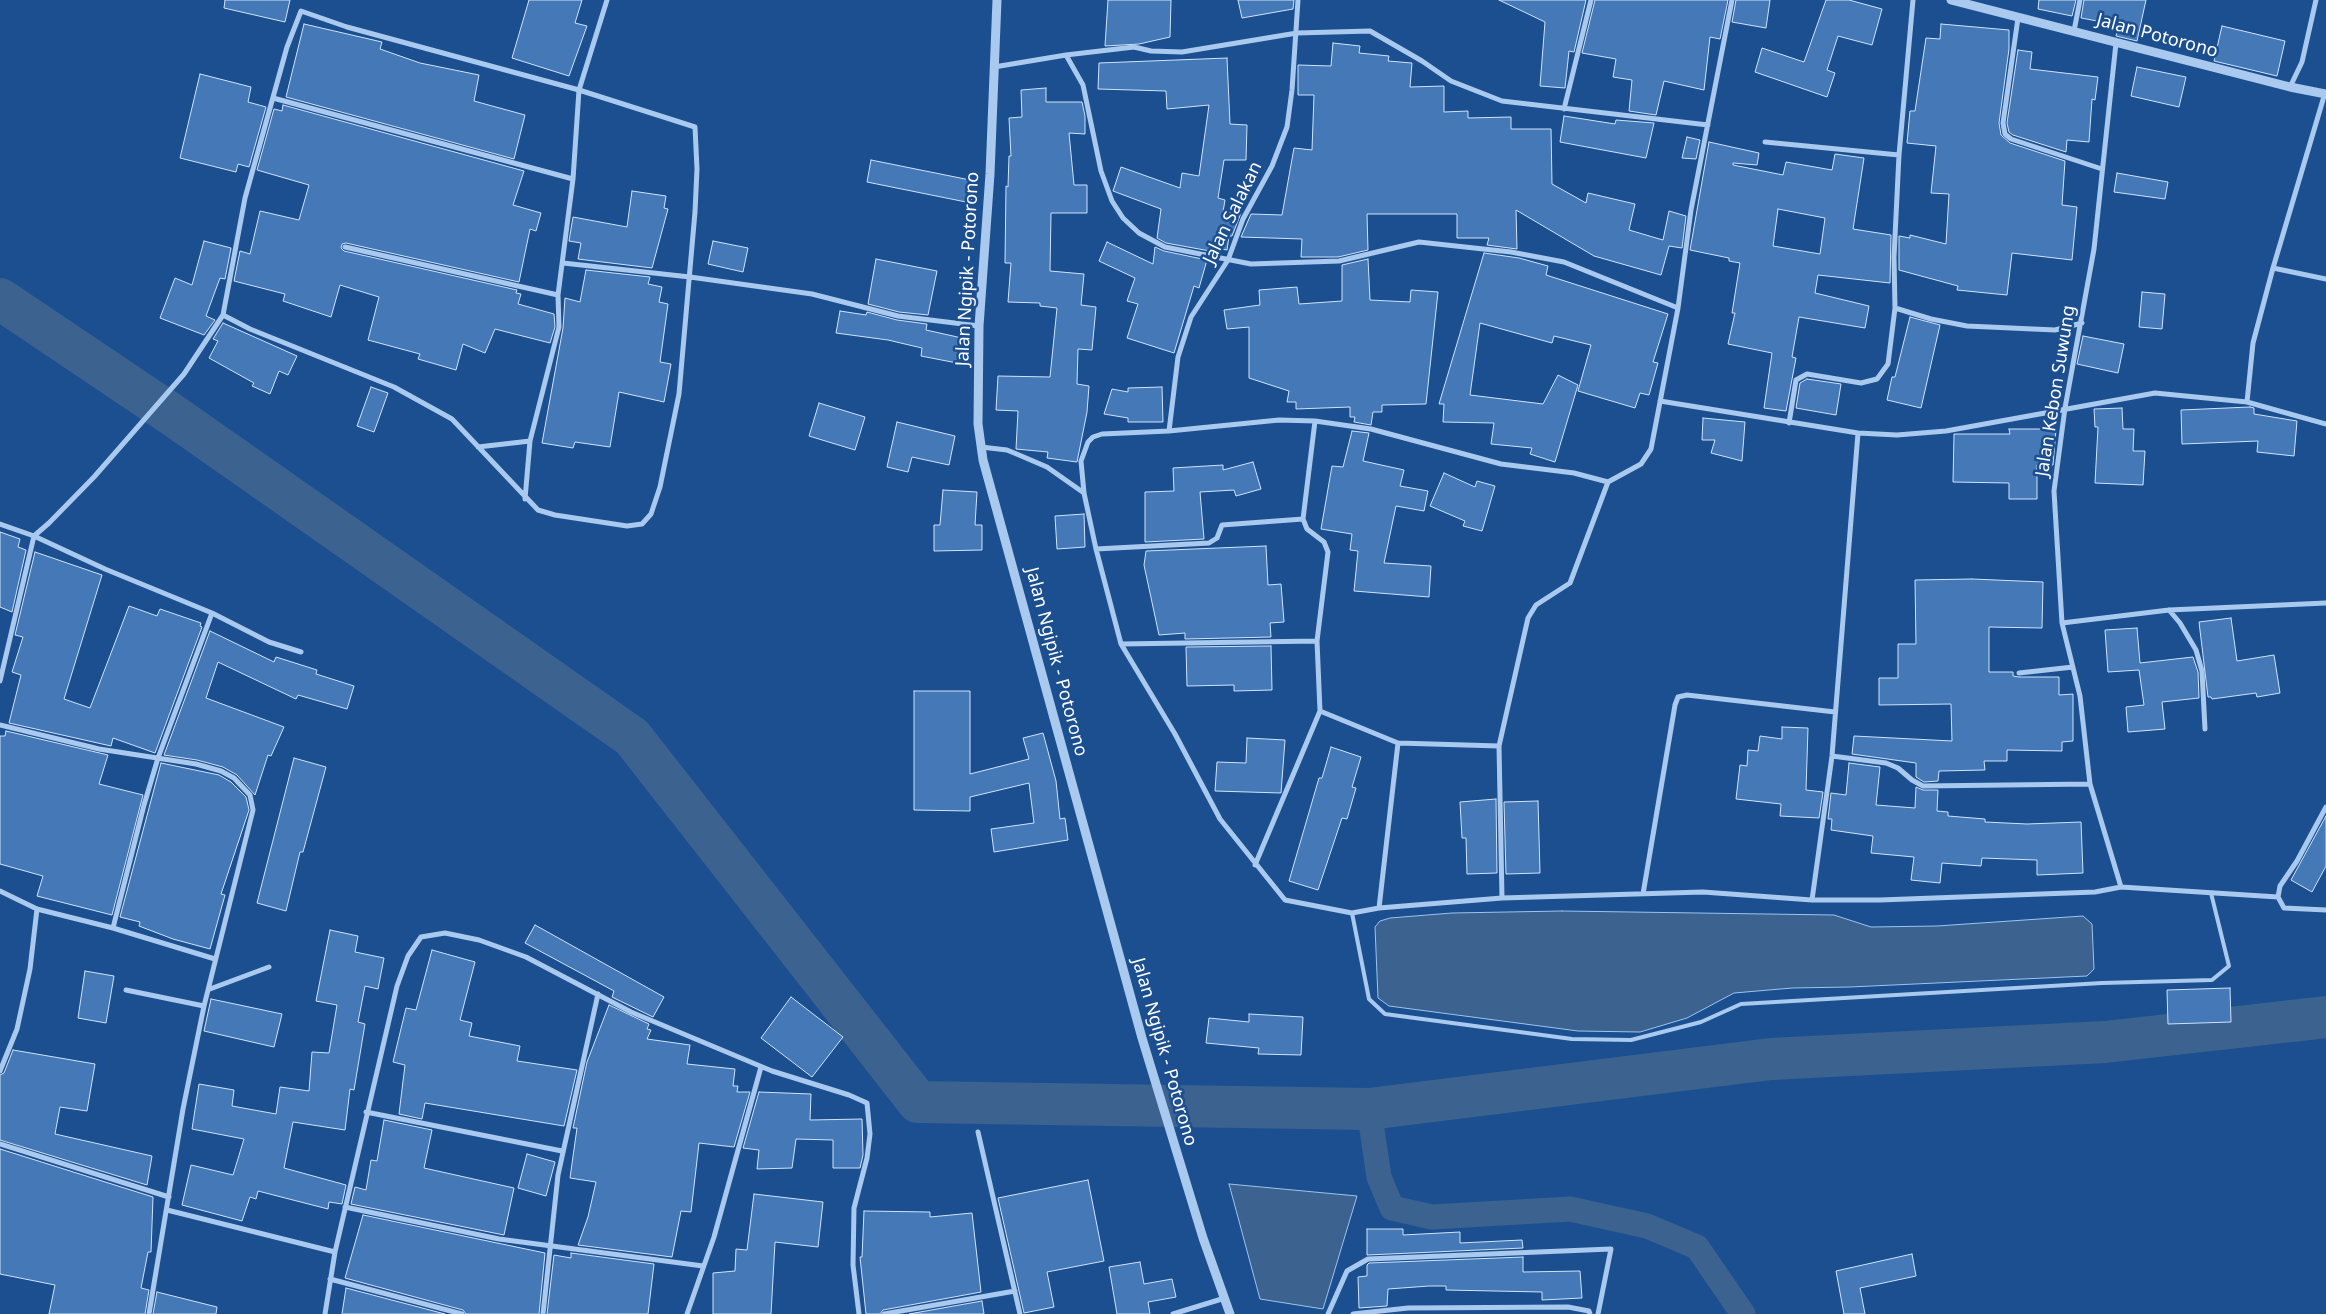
<!DOCTYPE html>
<html>
<head>
<meta charset="utf-8">
<style>
	body { margin:0 }
	canvas { display:block; background:#1b4f8f }
</style>
</head>
<body>
<canvas width="2326" height="1314"></canvas>
<script>
const c = document.querySelector('canvas').getContext('2d');
c.lineJoin = 'round';
function fill(path, color) {
  c.fillStyle = color;
  c.fill(path, 'evenodd');
}
function shape(rows) {
  const path = new Path2D();
  for (const r of rows) {
    path.moveTo(r[0], r[1]);
    for (let i = 2; i < r.length; i += 2) path.lineTo(r[i], r[i + 1]);
  }
  return path;
}
function trace(path, color, width, dash) {
  c.strokeStyle = color;
  c.lineWidth = width;
  c.lineCap = dash ? 'butt' : 'round';
  c.setLineDash(dash || []);
  c.stroke(path);
}
function label(font, color, halo, rows, align = 'center') {
  c.font = font + ' "Noto Sans",sans-serif';
  c.lineWidth = 5;
  c.setLineDash([]);
  c.textBaseline = 'middle';
  c.strokeStyle = halo;
  c.fillStyle = color;
  for (const [text, x, y, turn = 0] of rows) {
    c.save();
    c.translate(x, y);
    c.rotate((+turn || 0) * Math.PI / 180);
    c.textAlign = isNaN(turn) ? turn : align;
    if (halo) c.strokeText(text, 0, 0);
    c.fillText(text, 0, 0);
    c.restore();
  }
}
const water = shape([
	[1562,911,1834,915,1871,927,1937,926,2083,916,2092,924,2094,969,2087,976,1850,987,1792,988,1734,993,1687,1018,1640,1032,1578,1031,1389,1006,1378,998,1375,927,1380,921,1390,918,1452,913,1562,911],
	[1229,1184,1357,1196,1323,1309,1260,1299,1229,1184]
]);
fill(water, '#3c6290');
trace(water, '#9cc4f0', 1);
trace(shape([
	[1369,1109,1379,1177,1392,1208,1432,1217,1570,1209,1647,1226,1697,1247,1743,1314]
]), '#3c6290', 25);
trace(shape([
	[0,299,174,416,632,737,918,1102,1369,1109,1771,1059,2105,1042,2326,1017]
]), '#3c6290', 42);
const building = shape([
	[225,0,290,0,285,22,224,8,225,0],
	[529,0,582,0,575,23,587,26,569,76,512,58,529,0],
	[1108,0,1171,0,1170,37,1139,44,1105,46,1108,0],
	[1238,0,1294,0,1293,9,1242,18,1238,0],
	[1499,0,1586,0,1574,52,1569,51,1565,88,1540,86,1545,22,1499,0],
	[1595,0,1728,0,1720,39,1710,37,1704,90,1664,81,1656,115,1629,111,1632,80,1613,77,1616,59,1582,53,1595,0],
	[1736,0,1770,0,1766,28,1732,22,1736,0],
	[1826,0,1849,0,1882,9,1872,45,1838,36,1827,70,1835,73,1827,97,1755,72,1762,48,1804,62,1826,0],
	[2039,0,2076,0,2072,16,2038,9,2039,0],
	[2084,0,2146,0,2137,41,2116,36,2119,25,2081,18,2084,0],
	[304,24,382,42,380,49,420,63,479,75,474,101,525,115,514,159,286,97,304,24],
	[1941,24,2009,30,2009,49,1999,123,2001,135,2010,143,2065,161,2062,205,2077,207,2072,260,2012,253,2007,295,1957,290,1958,286,1899,270,1899,236,1910,238,1910,235,1946,244,1949,194,1931,193,1936,146,1907,143,1910,111,1915,111,1926,38,1940,39,1941,24],
	[2222,26,2285,41,2277,76,2214,61,2222,26],
	[1333,43,1360,46,1359,53,1389,56,1388,61,1412,63,1410,87,1444,86,1444,112,1468,111,1468,118,1511,117,1511,129,1551,129,1552,184,1586,203,1588,193,1635,204,1629,230,1663,240,1669,211,1686,216,1682,248,1669,246,1661,275,1594,256,1516,210,1517,249,1487,245,1489,238,1457,238,1457,214,1367,214,1368,250,1338,257,1301,257,1302,239,1241,237,1251,214,1282,215,1294,148,1312,150,1314,95,1298,95,1298,65,1331,66,1333,43],
	[2018,50,2032,52,2030,69,2098,77,2095,100,2092,99,2089,142,2067,140,2066,152,2013,135,2009,132,2007,123,2018,50],
	[1227,58,1230,124,1247,125,1246,160,1224,160,1218,198,1225,200,1223,212,1241,213,1232,236,1229,236,1227,250,1211,247,1210,251,1166,243,1157,238,1161,209,1113,191,1121,167,1180,188,1182,173,1199,176,1209,105,1167,109,1166,91,1098,89,1099,63,1227,58],
	[2137,67,2186,77,2179,107,2131,96,2137,67],
	[200,74,251,87,248,102,266,107,249,167,238,164,236,172,180,158,200,74],
	[1046,88,1046,102,1082,102,1085,116,1085,134,1069,133,1074,185,1087,185,1087,213,1051,213,1050,271,1084,274,1081,305,1096,307,1092,350,1078,349,1077,384,1089,386,1087,412,1077,462,1047,458,1048,452,1016,449,1018,411,996,410,998,376,1050,377,1057,308,1040,306,1040,303,1008,302,1011,263,1005,263,1006,186,1008,187,1009,156,1011,156,1009,118,1022,117,1021,90,1046,88],
	[283,105,524,171,513,205,541,213,536,231,530,229,519,282,346,243,342,244,341,248,344,251,517,290,516,293,521,294,518,304,554,314,555,327,550,343,495,329,485,353,463,344,456,370,418,359,420,354,368,340,379,297,340,285,331,317,283,301,285,294,234,281,240,251,250,254,260,211,299,220,309,185,257,170,274,109,282,111,283,105],
	[1564,116,1615,124,1616,120,1654,123,1646,158,1560,142,1564,116],
	[1687,137,1700,140,1696,159,1682,158,1687,137],
	[1709,142,1759,153,1757,165,1733,163,1733,165,1783,175,1786,162,1832,170,1835,154,1864,158,1853,229,1891,235,1890,283,1818,275,1815,293,1869,306,1865,328,1799,317,1792,357,1796,358,1786,411,1764,408,1772,353,1728,344,1735,313,1732,313,1740,263,1729,261,1729,258,1690,250,1709,142],
	[1778,209,1825,218,1820,254,1773,246,1778,209],
	[871,160,975,181,971,203,867,182,871,160],
	[2117,173,2168,182,2165,199,2114,192,2117,173],
	[632,191,666,196,664,208,668,209,652,268,578,259,581,243,569,241,573,217,627,227,632,191],
	[204,241,231,248,225,279,220,278,206,316,215,320,204,335,160,318,175,278,192,285,204,241],
	[713,241,748,248,743,272,708,264,713,241],
	[1107,242,1153,264,1155,247,1164,251,1207,260,1199,288,1194,286,1174,353,1127,338,1138,304,1127,301,1135,278,1099,261,1107,242],
	[1484,253,1519,258,1548,266,1546,275,1668,314,1653,362,1658,363,1649,395,1640,393,1635,408,1578,391,1591,345,1554,336,1552,343,1480,323,1470,395,1543,404,1558,375,1578,385,1555,462,1530,454,1532,448,1491,444,1494,423,1443,422,1444,404,1439,404,1484,253],
	[876,259,937,271,928,315,899,312,868,304,876,259],
	[1368,259,1370,300,1410,302,1411,290,1438,292,1426,404,1382,405,1382,412,1373,412,1371,425,1354,422,1355,417,1350,417,1350,407,1296,409,1296,402,1287,402,1289,391,1249,378,1249,327,1227,329,1224,310,1260,305,1259,290,1297,287,1299,304,1342,301,1342,265,1368,259],
	[586,270,650,277,648,284,662,287,659,302,668,304,660,362,671,364,664,402,619,392,610,447,575,442,573,448,542,443,563,328,565,298,580,302,586,270],
	[2142,292,2165,294,2162,329,2139,327,2142,292],
	[840,311,866,315,867,312,897,320,927,324,926,330,962,338,957,363,921,356,922,348,888,340,836,333,840,311],
	[1910,317,1940,325,1921,408,1887,400,1892,377,1895,377,1910,317],
	[223,323,297,356,288,375,279,371,270,394,252,386,254,383,209,358,218,341,213,339,223,323],
	[2083,336,2124,344,2118,373,2077,364,2083,336],
	[1807,379,1841,384,1836,415,1796,408,1800,383,1807,379],
	[371,387,388,393,374,432,357,426,371,387],
	[1162,387,1163,422,1128,422,1128,418,1104,414,1112,389,1128,392,1128,388,1162,387],
	[819,403,865,417,855,450,809,436,819,403],
	[2250,407,2254,408,2254,414,2297,421,2294,456,2257,452,2258,441,2182,444,2181,410,2250,407],
	[2122,408,2123,429,2134,429,2133,451,2145,451,2143,485,2095,483,2098,427,2095,427,2094,409,2122,408],
	[1703,418,1745,422,1742,461,1711,453,1715,440,1702,440,1703,418],
	[897,422,955,436,949,465,912,457,908,472,887,467,897,422],
	[2009,429,2056,429,2053,465,2037,465,2037,499,2009,499,2009,483,1953,482,1954,434,2010,434,2009,429],
	[1352,431,1369,433,1363,461,1404,470,1400,486,1428,491,1424,511,1396,506,1384,563,1431,566,1429,597,1354,591,1358,551,1350,550,1352,534,1321,529,1332,466,1343,467,1352,431],
	[1253,462,1261,489,1236,496,1234,490,1200,492,1204,539,1145,542,1145,492,1174,491,1173,468,1223,465,1223,470,1253,462],
	[1444,473,1475,487,1477,481,1495,486,1482,531,1463,526,1465,521,1430,506,1444,473],
	[943,490,977,492,975,525,982,525,982,550,934,551,934,525,940,525,943,490],
	[1084,514,1085,547,1057,549,1055,516,1084,514],
	[0,532,20,539,18,547,26,550,12,612,0,607,0,532],
	[1266,546,1268,585,1281,584,1284,622,1270,623,1271,637,1185,639,1185,633,1159,635,1144,565,1146,551,1266,546],
	[35,552,102,575,64,699,90,708,129,606,157,616,160,609,201,623,200,626,202,627,155,753,113,738,111,746,9,723,21,675,12,672,23,637,15,635,35,552],
	[1972,579,2043,582,2042,628,1989,627,1989,672,2013,672,2013,676,2019,677,2059,677,2059,695,2073,694,2073,741,2062,742,2062,751,2007,750,2007,761,1984,761,1985,770,1939,771,1938,781,1924,782,1916,777,1916,763,1852,754,1854,736,1952,741,1951,704,1879,705,1879,678,1898,678,1898,644,1916,644,1915,580,1972,579],
	[2231,618,2237,661,2274,655,2280,693,2257,697,2256,693,2212,699,2211,697,2208,697,2199,622,2231,618],
	[2137,628,2140,663,2193,657,2198,672,2199,698,2162,702,2165,729,2128,732,2126,707,2144,705,2139,670,2108,672,2105,630,2137,628],
	[210,631,274,662,276,657,317,670,316,674,354,686,347,709,298,695,296,699,218,662,206,698,284,727,271,756,268,755,255,795,237,775,223,767,197,760,164,755,210,631],
	[1271,646,1272,690,1234,691,1234,685,1187,686,1186,647,1271,646],
	[914,691,970,691,970,774,1029,759,1023,738,1043,733,1056,781,1060,819,1065,818,1068,840,994,852,991,829,1034,823,1029,783,970,797,970,811,914,810,914,691],
	[1782,727,1808,728,1806,790,1823,792,1819,818,1780,816,1781,804,1736,799,1740,765,1747,766,1748,750,1758,751,1760,736,1782,739,1782,727],
	[6,731,108,755,99,784,143,795,112,915,37,896,43,876,0,864,0,736,5,736,6,731],
	[1247,738,1285,740,1281,793,1215,791,1217,762,1246,763,1247,738],
	[1331,747,1361,757,1352,787,1356,788,1347,819,1342,818,1318,890,1289,881,1319,778,1322,778,1331,747],
	[294,758,326,767,303,852,300,852,286,911,257,903,294,758],
	[161,763,219,775,231,782,246,797,249,810,221,894,225,895,210,949,173,939,139,926,140,922,120,917,161,763],
	[1849,763,1880,767,1876,805,1915,808,1916,787,1923,790,1938,790,1937,811,1948,812,1948,816,1985,819,1985,822,2027,824,2081,822,2083,873,2037,875,2037,860,1982,858,1981,866,1942,863,1940,883,1911,880,1914,857,1871,853,1873,836,1831,830,1832,819,1828,819,1831,793,1846,795,1849,763],
	[1496,799,1497,873,1467,874,1466,838,1462,838,1460,802,1496,799],
	[1538,801,1540,873,1506,874,1504,802,1538,801],
	[2326,816,2326,866,2312,892,2291,880,2326,816],
	[535,925,664,997,653,1017,612,997,614,991,525,943,535,925],
	[330,930,358,936,355,952,384,958,378,989,365,986,358,1022,365,1024,354,1090,350,1089,345,1130,293,1122,284,1168,346,1185,342,1204,329,1202,328,1209,258,1191,256,1199,250,1197,242,1221,182,1205,191,1165,233,1175,244,1139,192,1129,199,1084,234,1090,232,1106,276,1114,280,1087,309,1091,312,1052,329,1053,337,1005,316,1001,330,930],
	[432,950,475,962,460,1020,472,1023,469,1036,520,1046,517,1061,577,1070,564,1126,425,1103,422,1119,399,1114,405,1065,393,1062,406,1008,416,1010,432,950],
	[85,971,114,976,106,1023,78,1018,85,971],
	[2230,988,2231,1022,2168,1024,2167,990,2230,988],
	[791,997,843,1037,812,1077,761,1038,791,997],
	[211,999,282,1014,274,1047,204,1031,211,999],
	[609,1005,649,1024,647,1029,651,1030,647,1039,690,1045,687,1064,735,1069,733,1086,738,1086,737,1092,750,1092,734,1147,699,1143,691,1212,681,1211,672,1257,578,1245,588,1217,596,1182,570,1178,577,1128,573,1128,587,1062,609,1005],
	[1249,1014,1303,1017,1301,1055,1258,1054,1259,1048,1206,1043,1209,1018,1249,1022,1249,1014],
	[13,1050,95,1064,87,1111,60,1107,55,1134,152,1156,147,1185,0,1140,0,1075,4,1073,13,1050],
	[759,1092,811,1094,810,1120,862,1119,863,1155,860,1168,833,1168,833,1140,796,1139,792,1168,757,1169,759,1150,743,1148,759,1092],
	[384,1120,432,1130,424,1168,514,1188,504,1235,351,1204,355,1187,366,1190,371,1160,377,1161,384,1120],
	[0,1149,153,1197,151,1252,148,1252,141,1288,149,1290,145,1314,49,1314,55,1285,0,1274,0,1149],
	[527,1154,555,1162,546,1196,518,1188,527,1154],
	[1088,1180,1104,1261,1047,1272,1054,1307,1024,1313,998,1198,1088,1180],
	[754,1194,823,1202,818,1247,775,1242,771,1314,713,1314,713,1273,735,1271,736,1249,747,1250,754,1194],
	[864,1211,930,1212,930,1217,972,1213,981,1292,883,1310,880,1314,866,1314,860,1257,862,1257,864,1211],
	[363,1215,545,1253,539,1314,466,1314,463,1310,345,1278,363,1215],
	[1367,1229,1403,1229,1403,1235,1460,1232,1460,1243,1522,1240,1523,1248,1367,1255,1367,1229],
	[571,1253,654,1264,648,1314,547,1314,554,1255,571,1258,571,1253],
	[1912,1254,1916,1276,1860,1288,1865,1314,1844,1314,1836,1271,1912,1254],
	[1523,1257,1523,1272,1580,1271,1582,1298,1542,1300,1542,1292,1446,1290,1446,1286,1429,1286,1388,1289,1387,1306,1359,1308,1358,1277,1367,1276,1367,1265,1369,1263,1523,1257],
	[1140,1262,1144,1284,1172,1279,1176,1297,1148,1302,1150,1314,1117,1314,1109,1267,1140,1262],
	[346,1288,445,1314,342,1314,346,1288],
	[157,1292,217,1307,216,1314,153,1314,157,1292],
	[982,1301,984,1314,909,1314,982,1301]
]);
fill(building, '#4478b7');
trace(building, '#cfe3fa', 1);
trace(shape([
	[1352,913,1369,999,1385,1014,1572,1039,1631,1040,1701,1022,1741,1004,2102,983,2212,980,2229,966,2211,893]
]), '#a9c9ee', 4);
trace(shape([
	[2018,18,2003,123,2005,134,2011,139,2102,169],
	[2074,31,2080,0],
	[2116,43,2094,249,2065,408,2054,491,2062,623,2080,696,2090,784,2121,887],
	[1066,55,1134,47,1151,51,1182,52,1297,33,1370,31,1422,61,1451,81,1502,101,1708,125],
	[994,67,1066,55,1083,85,1101,171,1112,201,1123,218,1139,233,1165,247,1251,264,1339,261,1419,242,1511,252,1564,262,1678,308,1691,210,1732,0],
	[2290,87,2302,62,2316,0],
	[2325,93,2273,268,2326,279],
	[273,98,573,179],
	[1564,109,1591,0],
	[1765,142,1899,155],
	[345,247,558,295],
	[563,263,690,277,812,294,898,316,979,326],
	[1678,308,1651,449,1641,464,1608,482,1574,473,1501,464,1371,429,1315,421,1279,420,1169,431,1102,434,1093,437,1088,442,1081,461,1084,493,1096,549,1121,644,1175,734,1220,819,1285,900,1352,913,1379,908,1502,898,1703,892,1812,900,1880,900,2095,892,2121,887,2278,897],
	[1895,308,1931,319,1967,326,2055,330,2082,323],
	[1660,401,1858,433,1897,435,1946,431,2155,393,2247,402,2253,343,2273,268],
	[2247,402,2326,424],
	[1789,423,1796,380,1807,374,1861,383,1877,379,1888,364,1895,308,1894,257,1899,155,1913,0],
	[1169,431,1178,357,1191,317,1228,260,1243,219,1272,166,1287,127,1292,90,1298,0],
	[478,447,530,441],
	[981,447,1007,450,1019,455,1047,467,1084,493],
	[525,499,530,441,559,327,558,295,573,179,579,90,607,0],
	[0,524,34,536,49,523,94,477,184,374,223,315,245,198,287,47,301,11,347,27,579,90,695,127,697,169,695,212,679,394,660,487,651,514,642,524,627,526,555,515,538,510,452,419,394,387,250,329,223,315],
	[1096,549,1209,543,1217,538,1222,525,1303,519],
	[2169,610,2180,623,2196,650,2202,671,2205,729],
	[2062,623,2169,610,2326,603],
	[1121,644,1317,641],
	[2019,673,2073,667],
	[0,681,34,536,105,569,212,613,269,642,301,652],
	[1320,711,1398,743,1499,746],
	[0,725,99,749,196,764,221,771,234,778,250,795,253,810,204,1006,183,1109,149,1314],
	[1832,756,1886,763,1898,768,1912,780,1923,786,2090,784],
	[2326,807,2297,861,2280,886,2278,897,2284,908,2326,910],
	[1255,865,1320,711,1317,641,1328,552,1324,542,1307,529,1303,519,1315,421],
	[0,891,37,909,113,928,215,959],
	[1643,894,1675,705,1678,697,1687,695,1835,712],
	[1502,898,1499,746,1528,618,1536,605,1570,583,1608,482],
	[1812,900,1832,756,1858,433],
	[1379,908,1398,743],
	[113,928,144,805,158,758,212,613],
	[210,989,269,967],
	[126,990,204,1006],
	[0,1071,17,1029,30,969,37,909],
	[366,1112,562,1151],
	[978,1132,1020,1314],
	[0,1144,169,1197],
	[345,1207,499,1239,703,1266],
	[167,1210,335,1252],
	[330,1279,462,1314],
	[325,1314,335,1252,397,986,408,956,421,937,445,933,479,940,526,957,631,1012,772,1071,849,1095,867,1103,870,1134,867,1158,854,1208,853,1265,859,1314],
	[543,1314,558,1175,598,994],
	[687,1314,714,1237,761,1067],
	[884,1314,1015,1291],
	[1173,1314,1225,1298],
	[1328,1314,1347,1271,1368,1259,1611,1249,1598,1314],
	[1353,1314,1408,1308,1568,1307,1589,1311,1590,1314]
]), '#a9c9ee', 5);
trace(shape([
	[997,0,990,174,979,326,978,424,983,460,1142,1038,1203,1238,1230,1314],
	[1951,0,2290,87,2326,94]
]), '#a9c9ee', 9);
label('18px', '#fff', '#1b4f8f', [
	["Jalan Potorono",2157,36,15],
	["Jalan Salakan",1233,213,-64],
	["Jalan Ngipik - Potorono",968,269,-87],
	["Jalan Kebon Suwung",2056,391,-81],
	["Jalan Ngipik - Potorono",1056,662,75],
	["Jalan Ngipik - Potorono",1164,1052,74]
]);
</script>
</body>
</html>
